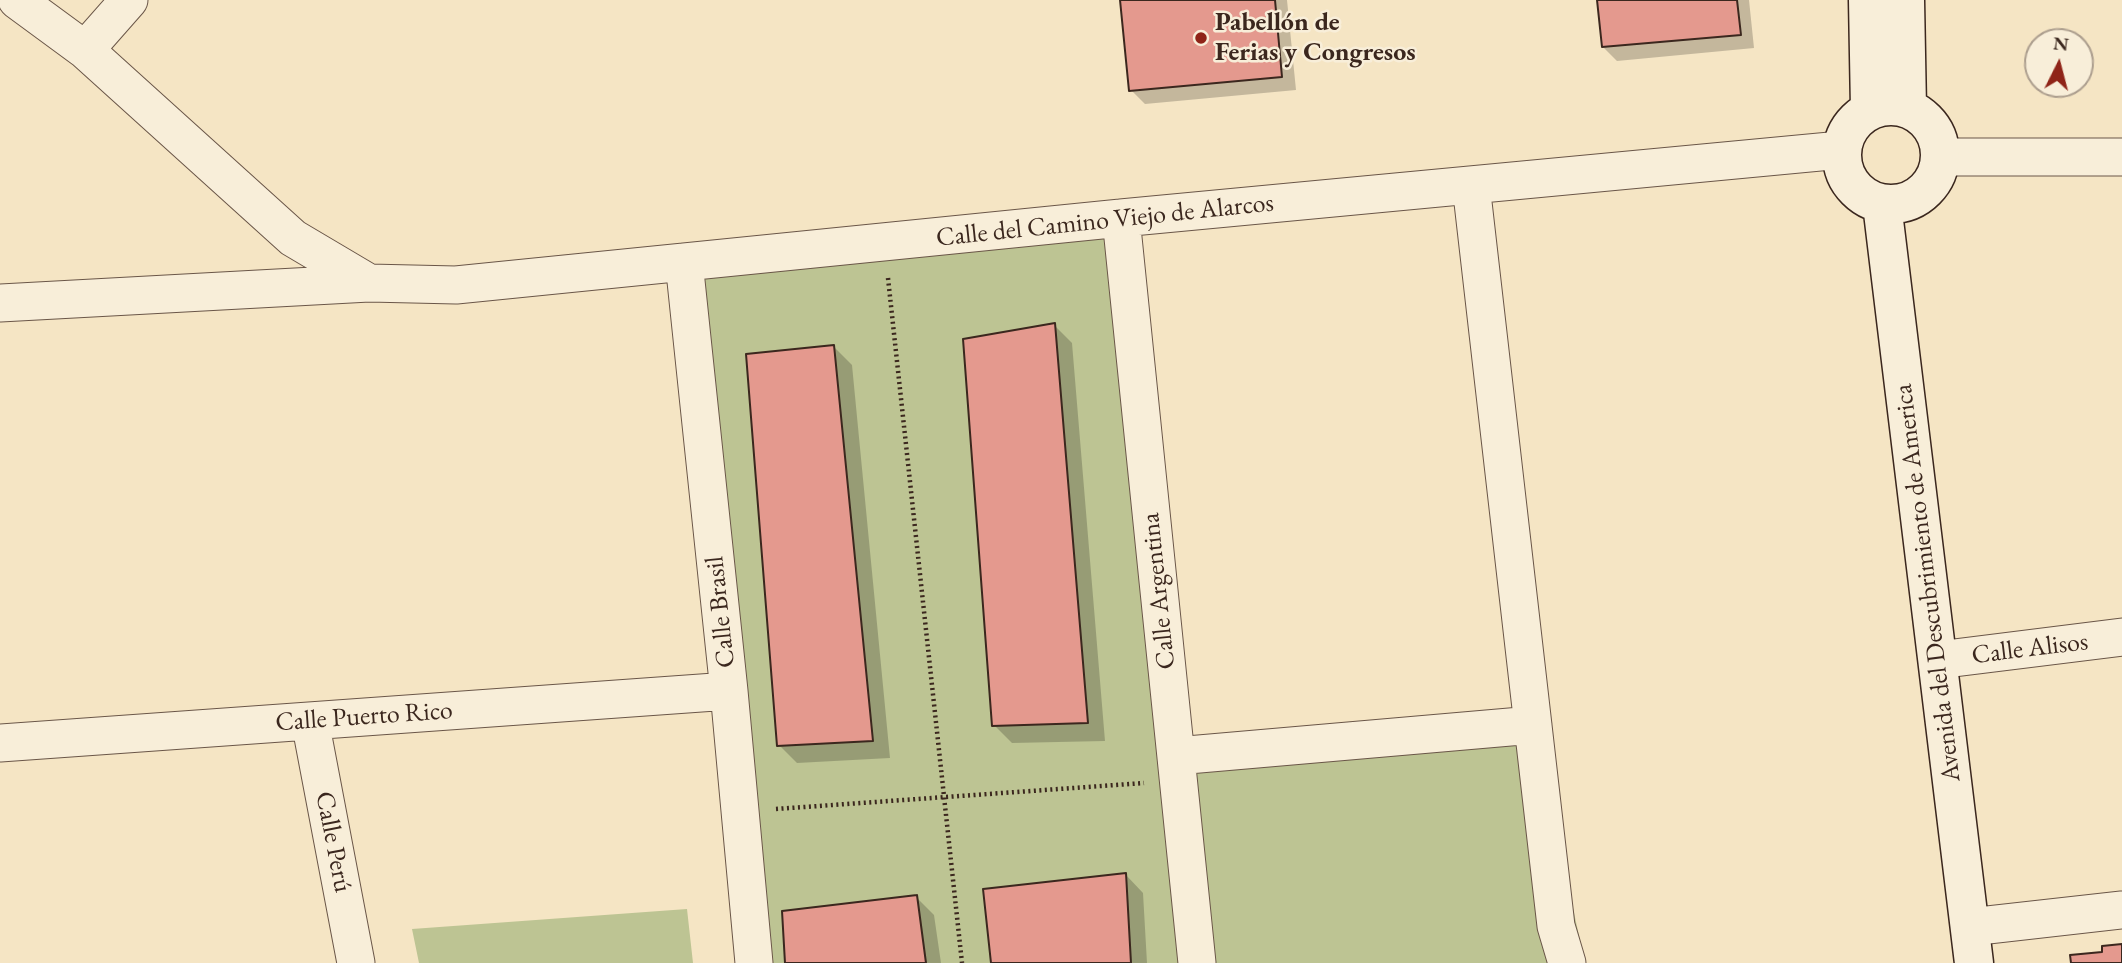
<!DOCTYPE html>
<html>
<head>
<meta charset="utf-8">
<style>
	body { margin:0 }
	#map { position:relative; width:2122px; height:963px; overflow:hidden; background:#f5e5c4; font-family:"EB Garamond",serif }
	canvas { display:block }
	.north { position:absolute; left:2024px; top:28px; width:70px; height:70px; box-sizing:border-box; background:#f8eed9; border:2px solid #ac9e8e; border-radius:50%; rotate:6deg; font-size:19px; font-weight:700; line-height:28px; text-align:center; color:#3b271e }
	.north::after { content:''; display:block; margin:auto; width:24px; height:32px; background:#8f2418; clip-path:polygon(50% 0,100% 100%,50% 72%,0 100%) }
</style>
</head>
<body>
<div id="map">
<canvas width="2122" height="963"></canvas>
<div class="north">N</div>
</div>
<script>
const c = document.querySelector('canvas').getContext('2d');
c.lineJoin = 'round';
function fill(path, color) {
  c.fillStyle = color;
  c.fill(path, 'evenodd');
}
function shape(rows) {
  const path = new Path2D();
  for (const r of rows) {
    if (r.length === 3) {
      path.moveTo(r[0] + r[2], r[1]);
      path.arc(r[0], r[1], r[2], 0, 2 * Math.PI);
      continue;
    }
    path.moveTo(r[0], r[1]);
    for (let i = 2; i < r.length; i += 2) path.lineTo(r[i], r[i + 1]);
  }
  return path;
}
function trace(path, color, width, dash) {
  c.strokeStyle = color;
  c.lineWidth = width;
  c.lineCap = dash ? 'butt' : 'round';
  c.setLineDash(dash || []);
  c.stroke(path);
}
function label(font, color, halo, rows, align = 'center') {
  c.font = font + ' "EB Garamond",serif';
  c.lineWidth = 5;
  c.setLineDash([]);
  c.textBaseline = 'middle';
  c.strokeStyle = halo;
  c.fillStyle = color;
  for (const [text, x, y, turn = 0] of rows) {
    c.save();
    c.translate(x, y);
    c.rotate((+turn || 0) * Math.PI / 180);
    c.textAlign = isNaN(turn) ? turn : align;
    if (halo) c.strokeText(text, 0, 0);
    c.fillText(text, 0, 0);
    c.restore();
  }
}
fill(shape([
	[1107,220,1190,963,752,963,684,262],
	[1533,725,1585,963,1197,963,1176,756],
	[687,909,693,963,419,963,412,929]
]), '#bdc493');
fill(shape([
	[1122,0,1287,0,1296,90,1145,104,1131,90],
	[1599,0,1749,0,1754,48,1617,61,1603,47],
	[1054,325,1072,343,1105,741,1012,743,994,725],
	[834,347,852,365,890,758,797,763,779,745],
	[1126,875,1143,893,1147,963,993,963],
	[916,897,934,915,941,963,787,963]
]), '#0003');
const building = shape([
	[1120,0,1275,0,1282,77,1129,91,1120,0],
	[1597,0,1737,0,1741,35,1602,47,1597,0],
	[1055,323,1088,723,992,726,963,339,1055,323],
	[834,345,873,741,777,746,746,354,834,345],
	[1126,873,1131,963,991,963,983,889,1126,873],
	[917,895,926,963,785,963,782,911,917,895],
	[2122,944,2122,963,2071,963,2070,955,2102,952,2102,946,2122,944]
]);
fill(building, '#e4998e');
trace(building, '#3b271e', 2);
const street = shape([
	[17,0,85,50,293,238,369,283],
	[85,50,129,0],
	[1940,157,2122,157],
	[1471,185,1556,926,1567,963],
	[1121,218,1197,963],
	[684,262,729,691,754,963],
	[0,303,369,283,456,285,1121,218,1841,150],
	[1938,660,2122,637],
	[310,721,356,963],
	[0,743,729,691],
	[1176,756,1533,725],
	[1970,927,2122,910]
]);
const secondary = shape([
	[1868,0,1870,110],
	[1905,0,1907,108],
	[1891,155,49],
	[1882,204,1974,963]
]);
trace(street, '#6a5648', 39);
trace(secondary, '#3b271e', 41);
trace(shape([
	[888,278,962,963],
	[776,809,1144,783]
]), '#3b271e', 4.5, [2, 3.5]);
trace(street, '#f8eed9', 37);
trace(secondary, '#f8eed9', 38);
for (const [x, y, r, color] of [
	[1201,38,7,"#8f2418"]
]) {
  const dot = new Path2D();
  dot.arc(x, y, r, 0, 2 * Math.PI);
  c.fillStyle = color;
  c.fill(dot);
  trace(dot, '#f8eed9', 2.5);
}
label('bold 26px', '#3b271e', '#f8eed9', [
	["Pabellón de",1215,23],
	["Ferias y Congresos",1215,53]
], 'left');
label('26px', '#3b271e', '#f8eed9', [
	["Calle del Camino Viejo de Alarcos",1105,221,-6],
	["Avenida del Descubrimiento de America",1928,583,-97],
	["Calle Argentina",1159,591,-96],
	["Calle Brasil",721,612,-96],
	["Calle Alisos",2030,649,-7],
	["Calle Puerto Rico",364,717,-4],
	["Calle Perú",333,842,79]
]);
</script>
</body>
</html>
